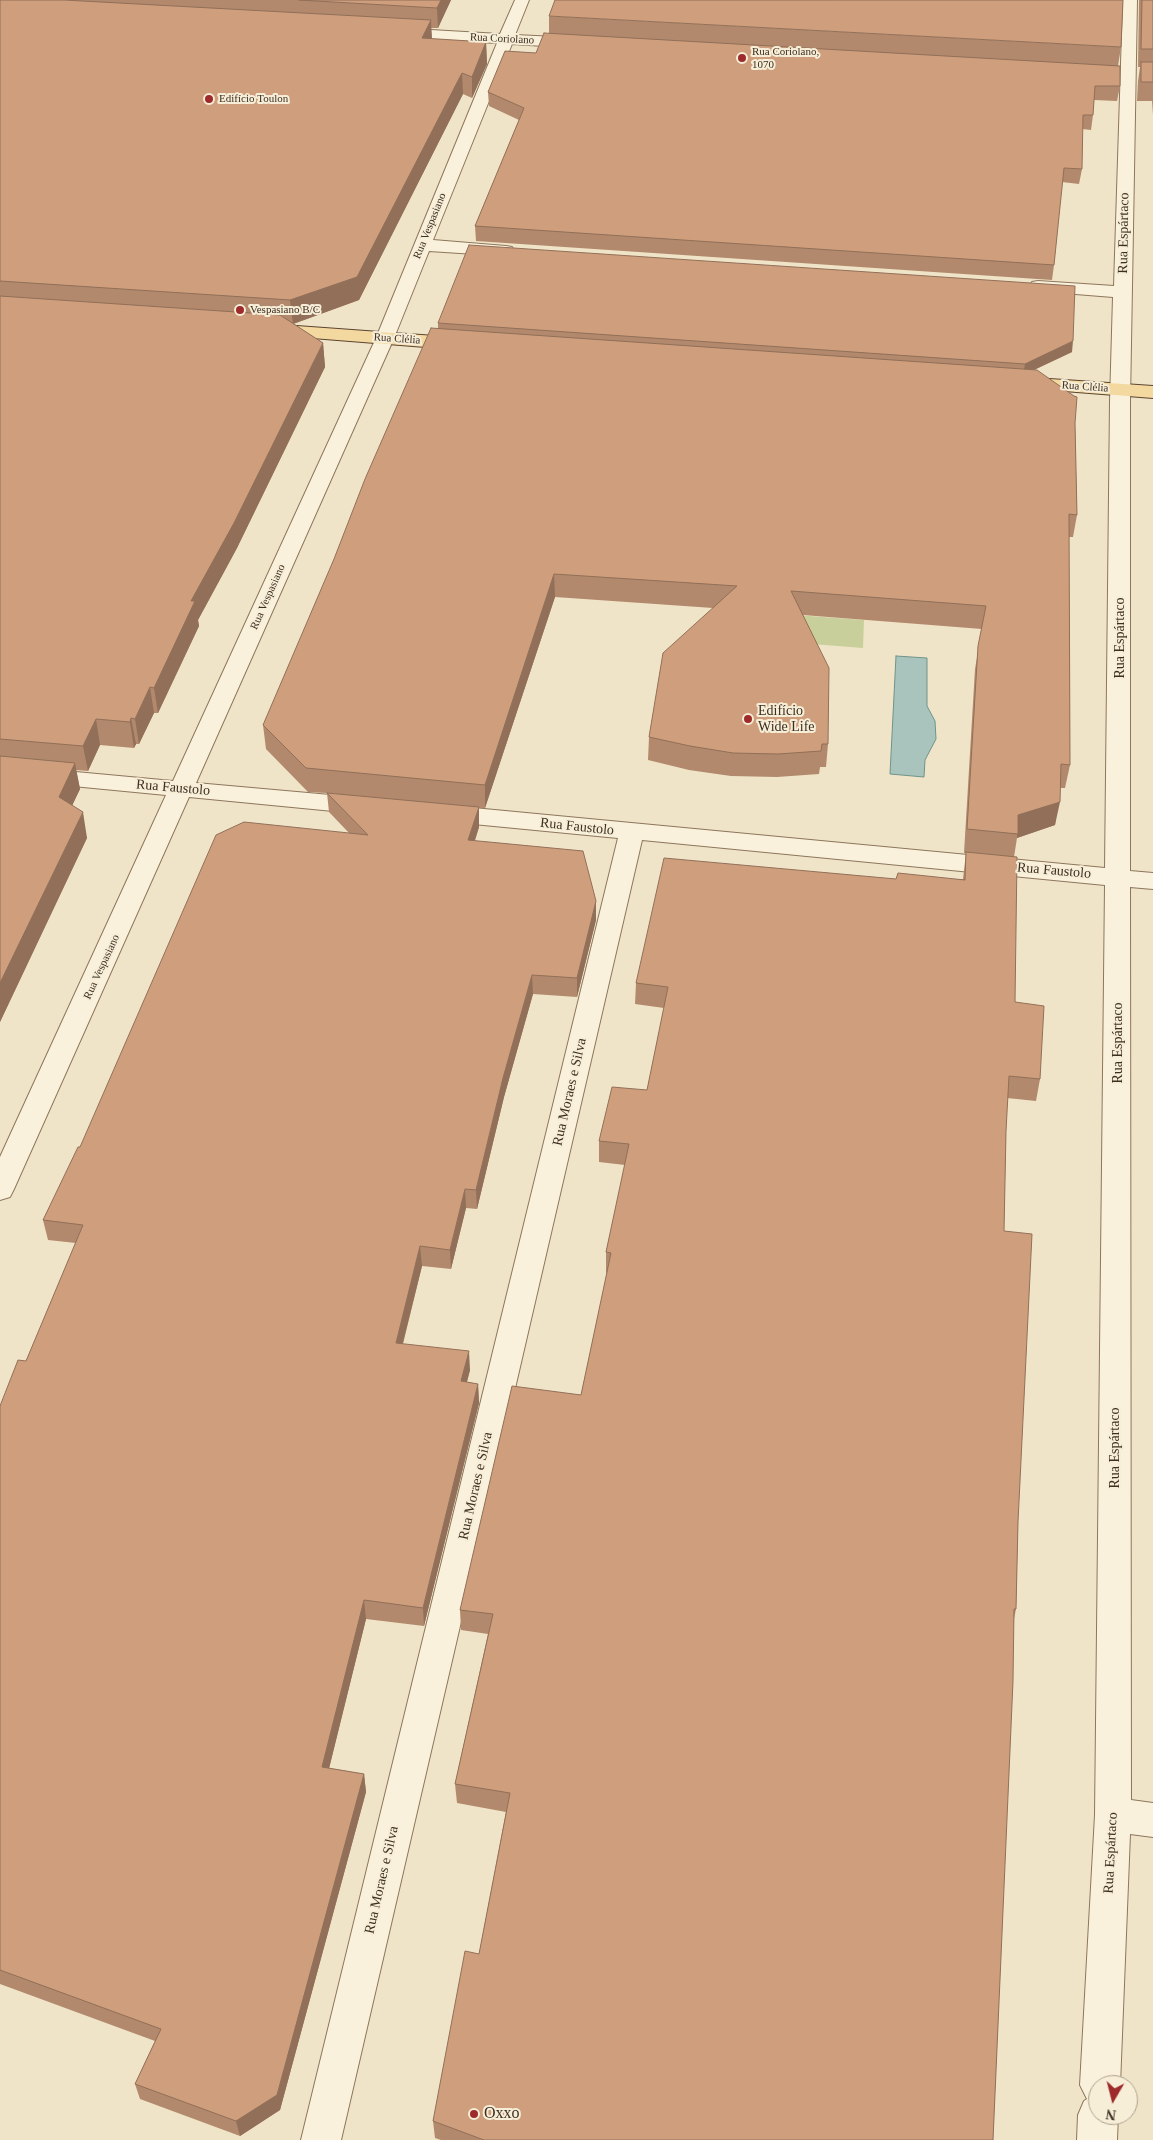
<!DOCTYPE html>
<html>
<head>
<meta charset="utf-8">
<style>
	body { margin:0 }
	#map { position:relative; width:1153px; height:2140px; overflow:hidden; background:#f0e4c8; font-family:Georgia,serif }
	canvas { display:block }
	.north { position:absolute; left:1088px; top:2075px; width:50px; height:50px; box-sizing:border-box; background:#f7eed8; border:1px solid #ada18e; border-radius:50%; rotate:188deg; font-size:14px; font-weight:700; line-height:20px; text-align:center; color:#3d2e20 }
	.north::after { content:''; display:block; margin:auto; width:18px; height:22px; background:#9e2a2b; clip-path:polygon(50% 0,100% 100%,50% 72%,0 100%) }
</style>
</head>
<body>
<div id="map">
<canvas width="1153" height="2140"></canvas>
<div class="north">N</div>
</div>
<script>
const c = document.querySelector('canvas').getContext('2d');
c.lineJoin = 'round';
function fill(path, color) {
  c.fillStyle = color;
  c.fill(path, 'evenodd');
}
function shape(rows) {
  const path = new Path2D();
  for (const r of rows) {
    path.moveTo(r[0], r[1]);
    for (let i = 2; i < r.length; i += 2) path.lineTo(r[i], r[i + 1]);
  }
  return path;
}
function trace(path, color, width, dash) {
  c.strokeStyle = color;
  c.lineWidth = width;
  c.lineCap = dash ? 'butt' : 'round';
  c.setLineDash(dash || []);
  c.stroke(path);
}
function label(font, color, halo, rows, align = 'center') {
  c.font = font + ' Georgia,serif';
  c.lineWidth = 4;
  c.setLineDash([]);
  c.textBaseline = 'middle';
  c.strokeStyle = halo;
  c.fillStyle = color;
  for (const [text, x, y, turn = 0] of rows) {
    c.save();
    c.translate(x, y);
    c.rotate((+turn || 0) * Math.PI / 180);
    c.textAlign = isNaN(turn) ? turn : align;
    if (halo) c.strokeText(text, 0, 0);
    c.fillText(text, 0, 0);
    c.restore();
  }
}
fill(shape([
	[767,613,864,620,863,648,761,640]
]), '#c9cf9b');
const water = shape([
	[896,656,927,658,927,706,935,721,936,739,925,760,924,777,890,774,896,656]
]);
fill(water, '#a9c4bc');
trace(water, '#6f938a', 1);
const minor = shape([
	[515,0,529,0,515,35,577,38,582,40,585,43,582,46,577,48,512,44,433,240,506,246,512,247,515,251,512,255,506,256,429,251,394,338,196,783,364,798,373,801,376,806,373,811,364,814,189,797,14,1189,10,1197,0,1200,0,1157,166,795,0,779,0,765,173,781,376,338,497,43,396,38,391,36,388,33,391,30,396,28,500,34,515,0],
	[1123,0,1137,0,1130,401,1130,871,1153,873,1153,889,1130,887,1131,1800,1153,1803,1153,1837,1130,1834,1120,2085,1098,2085,1098,2115,1118,2115,1117,2140,1077,2140,1078,2115,1084,2101,1087,2099,1080,2085,1095,1815,1105,885,642,840,341,2140,301,2140,618,838,442,821,433,818,430,813,433,808,442,805,1105,868,1110,401,1113,297,1038,291,1032,290,1029,286,1032,282,1038,281,1114,286,1123,0]
]);
const major = shape([
	[269,324,463,338,470,340,472,344,470,348,463,350,262,334,260,330,262,326,269,324],
	[1020,377,1153,386,1153,398,1013,387,1010,383,1013,379,1020,377]
]);
trace(minor, '#8d765c', 2);
trace(major, '#5b4430', 2);
fill(minor, '#faf1dc');
fill(major, '#f3d9a0');
fill(shape([
	[0,0,451,0,438,28,431,28,432,39,486,42,487,64,472,98,463,94,359,300,293,324,323,343,325,367,237,548,198,620,199,626,158,713,154,713,139,744,136,744,134,748,100,745,88,771,76,770,80,789,72,805,87,838,0,1022],
	[1139,0,1153,0,1153,115,1152,101,1137,101,1138,81,1140,67,1138,67],
	[549,16,1121,47,1118,66,1120,86,1117,101,1094,100,1093,115,1091,130,1082,129,1082,169,1079,184,1062,182,1054,265,1052,280,476,241,475,226,519,120,489,106,488,92,536,53,549,33],
	[438,323,1072,352,1034,370,1075,423,1077,515,1073,537,1069,537,1070,765,1065,788,1060,788,1055,825,1017,838,1014,857,1015,1002,1040,1079,1036,1101,1007,1098,1006,1131,1004,1231,1018,1522,1016,1609,1014,1619,993,2140,441,2140,435,2138,433,2121,479,1954,506,1812,457,1803,455,1784,488,1634,461,1630,460,1610,581,1395,607,1273,606,1273,606,1252,625,1165,599,1162,599,1141,647,1090,664,1008,635,1004,636,983,896,879,963,879,966,853,964,853,975,669,982,629,803,615,828,744,826,767,820,767,819,774,777,777,731,776,689,770,648,760,649,737,713,608,555,597,485,808,479,808,479,827,475,841,596,901,596,920,577,997,533,994,504,1097,477,1209,466,1208,451,1269,422,1266,403,1344,470,1370,467,1382,478,1384,479,1403,424,1626,366,1619,329,1768,364,1774,366,1792,280,2110,240,2136,140,2099,135,2084,155,2041,0,1984,0,1406,26,1361,76,1243,48,1240,43,1220,80,1147,349,833,329,812,327,793,308,792,266,749,263,725,438,328]
]), '#b2896c');
fill(shape([
	[441,0,451,0,438,28,437,8],
	[431,20,432,41,422,38],
	[486,42,487,64,472,98,472,77],
	[462,73,463,94,359,300,293,324,290,300],
	[1073,341,1072,352,1023,375,1025,364],
	[323,343,325,367,237,548,198,620,199,626,158,713,154,688,191,601],
	[554,574,555,597,485,808,485,785],
	[150,687,154,713,139,744,135,719],
	[131,718,136,744,134,748,130,722],
	[96,719,100,745,88,771,83,746],
	[75,763,80,789,64,823,59,797],
	[1060,802,1055,825,1017,838,1018,815],
	[479,807,479,827,468,860,468,840],
	[83,812,87,838,0,1022,0,983],
	[596,901,596,920,577,997,577,978],
	[532,975,533,994,504,1097,477,1209,476,1190,503,1078],
	[465,1189,466,1208,451,1269,450,1250],
	[420,1246,422,1266,398,1362,396,1343],
	[469,1351,470,1370,462,1400,461,1381],
	[478,1384,479,1403,424,1626,423,1608],
	[364,1600,366,1619,325,1785,322,1767],
	[364,1774,366,1792,280,2110,240,2136,236,2121]
]), '#916f58');
const building = shape([
	[0,0,64,0,431,20,422,38,486,42,472,77,462,73,357,277,290,300,0,281,0,0],
	[299,0,441,0,437,8,299,0],
	[555,0,1123,0,1121,47,549,16,555,0],
	[1142,0,1153,0,1153,49,1141,49,1142,0],
	[544,33,1120,66,1120,86,1095,86,1093,115,1083,115,1082,169,1064,168,1054,265,475,226,524,108,488,92,505,51,536,53,544,33],
	[1141,62,1153,62,1153,82,1141,82,1141,62],
	[469,245,1075,286,1073,341,1025,364,438,323,469,245],
	[0,296,280,315,323,343,234,523,191,601,195,601,154,688,150,687,135,719,131,718,130,722,96,719,83,746,0,739,0,296],
	[431,328,1037,370,1074,396,1077,397,1075,423,1077,515,1069,514,1070,765,1061,764,1060,802,1018,815,1018,834,967,829,978,646,986,606,791,591,829,668,828,744,822,744,821,751,778,754,733,753,690,746,649,737,663,653,737,586,554,574,485,785,306,768,263,725,334,559,365,479,431,328],
	[0,756,75,763,59,797,83,812,0,983,0,756],
	[327,793,479,807,468,840,583,851,596,901,577,978,532,975,503,1078,476,1190,465,1189,450,1250,420,1246,396,1343,469,1351,461,1381,478,1384,423,1608,364,1600,322,1767,364,1774,277,2095,236,2121,135,2084,161,2029,0,1970,0,1406,18,1360,26,1361,83,1225,43,1220,78,1147,80,1147,216,835,244,822,368,835,327,793],
	[966,852,1017,857,1015,1002,1044,1006,1040,1079,1009,1076,1006,1131,1004,1231,1032,1234,1018,1522,1016,1609,1014,1609,1013,1681,993,2140,484,2140,433,2121,465,1951,479,1954,510,1793,455,1784,493,1614,460,1610,512,1386,581,1395,611,1253,606,1252,629,1144,599,1141,612,1087,647,1090,668,987,636,983,664,858,896,879,898,873,965,880,966,852]
]);
fill(building, '#cf9f7d');
trace(building, '#916f58', 1);
for (const [x, y, r, color] of [
	[742,58,5,"#9e2a2b"],
	[209,99,5,"#9e2a2b"],
	[240,310,5,"#9e2a2b"],
	[748,719,5,"#9e2a2b"],
	[474,2114,5,"#9e2a2b"]
]) {
  const dot = new Path2D();
  dot.arc(x, y, r, 0, 2 * Math.PI);
  c.fillStyle = color;
  c.fill(dot);
  trace(dot, '#f7eed8', 2);
}
label('11px', '#3d2e20', '#f7eed8', [
	["Rua Coriolano",502,39,3],
	["Rua Vespasiano",430,226,-68],
	["Rua Clélia",397,339,4],
	["Rua Clélia",1085,387,4],
	["Rua Vespasiano",268,597,-66],
	["Rua Vespasiano",102,967,-65]
]);
label('11px', '#3d2e20', '#f7eed8', [
	["Rua Coriolano,",752,52],
	["1070",752,65],
	["Edifício Toulon",219,99],
	["Vespasiano B/C",250,310]
], 'left');
label('14px', '#3d2e20', '#f7eed8', [
	["Rua Espártaco",1124,233,-89],
	["Rua Espártaco",1120,638,-90],
	["Rua Faustolo",173,788,5],
	["Rua Faustolo",577,827,6],
	["Rua Faustolo",1054,871,5],
	["Rua Espártaco",1118,1043,-90],
	["Rua Moraes e Silva",570,1092,-77],
	["Rua Espártaco",1115,1448,-90],
	["Rua Moraes e Silva",476,1486,-77],
	["Rua Espártaco",1111,1853,-87],
	["Rua Moraes e Silva",382,1880,-77]
]);
label('14px', '#3d2e20', '#f7eed8', [
	["Edifício",758,711],
	["Wide Life",758,727]
], 'left');
label('16px', '#3d2e20', '#f7eed8', [
	["Oxxo",484,2114]
], 'left');
</script>
</body>
</html>
